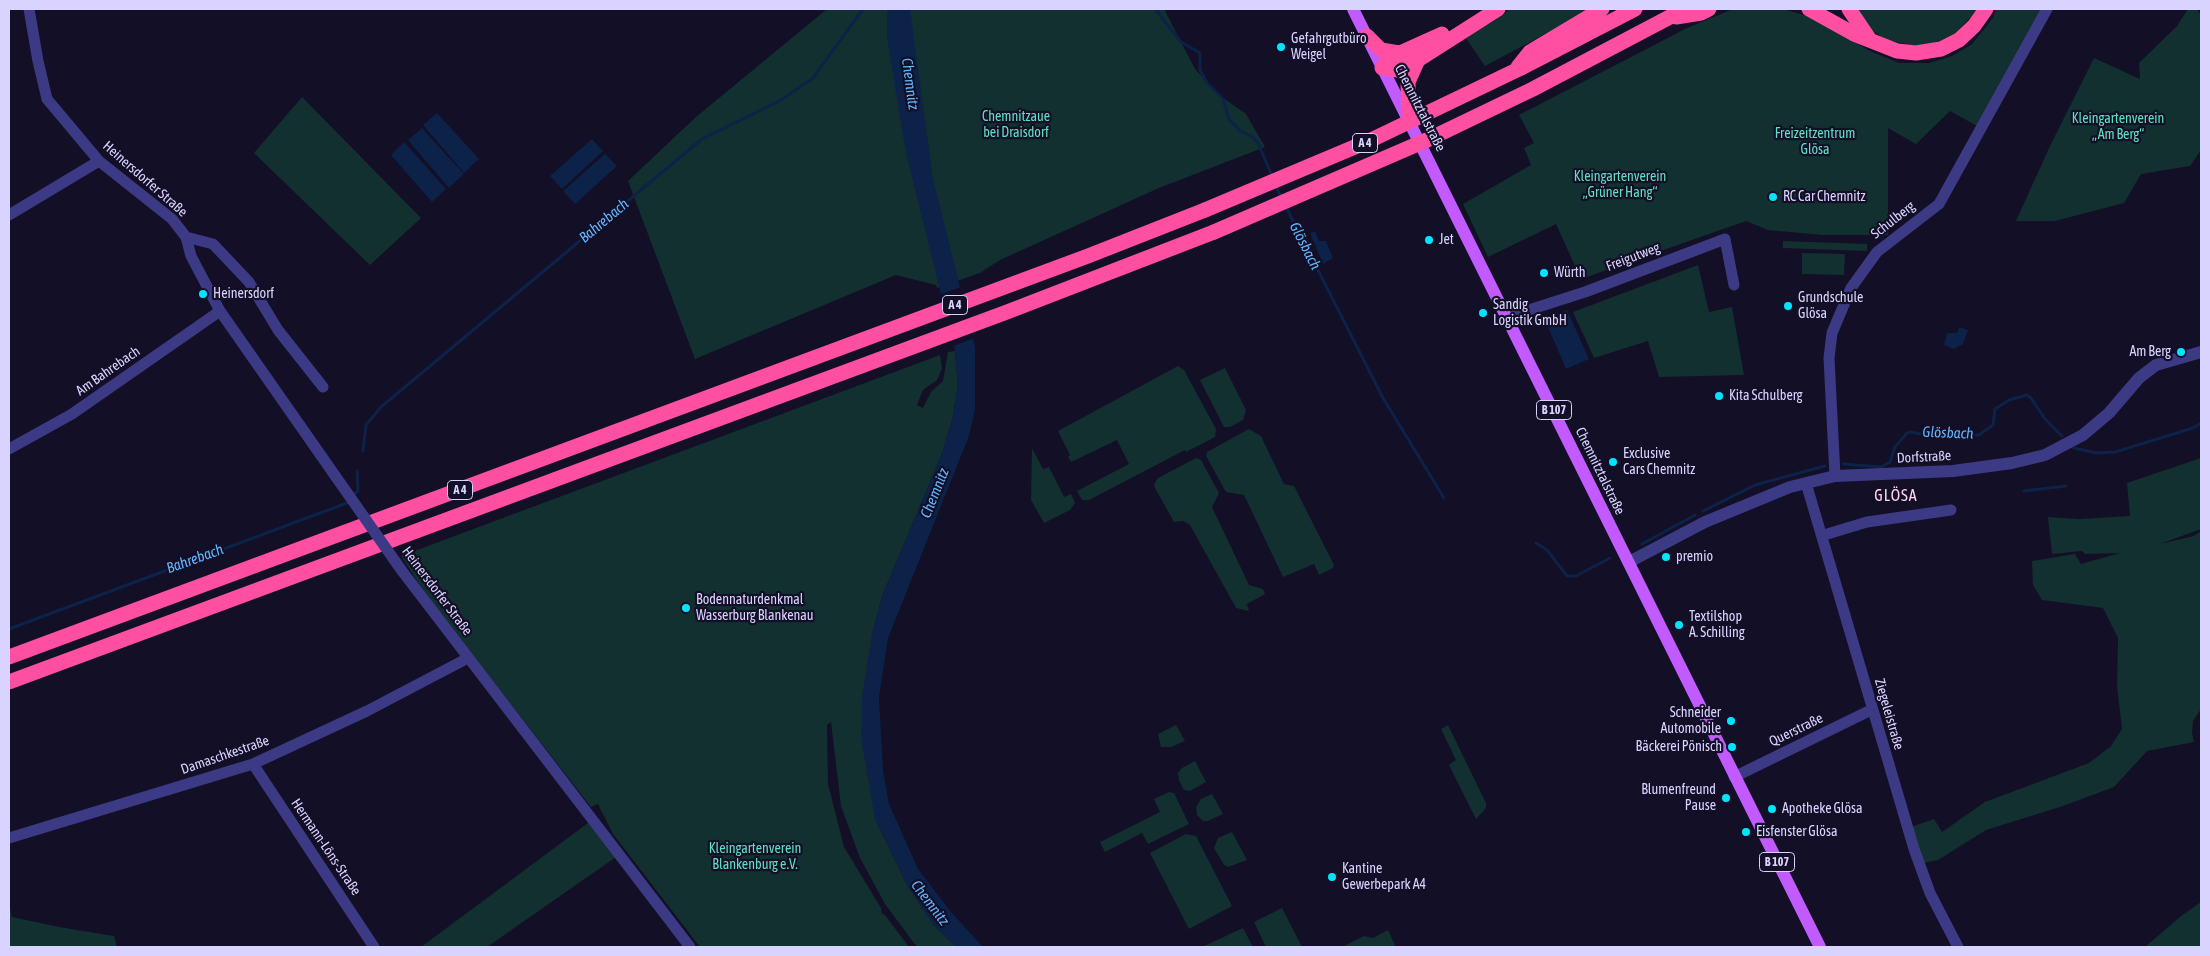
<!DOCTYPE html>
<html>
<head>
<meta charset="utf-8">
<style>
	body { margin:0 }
	#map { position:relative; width:2210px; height:956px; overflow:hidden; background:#130f26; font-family:"Asap Condensed",sans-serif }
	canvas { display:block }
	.frame { position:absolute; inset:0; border:10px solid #d9d4ff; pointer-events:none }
</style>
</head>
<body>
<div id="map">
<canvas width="2210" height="956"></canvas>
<div class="frame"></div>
</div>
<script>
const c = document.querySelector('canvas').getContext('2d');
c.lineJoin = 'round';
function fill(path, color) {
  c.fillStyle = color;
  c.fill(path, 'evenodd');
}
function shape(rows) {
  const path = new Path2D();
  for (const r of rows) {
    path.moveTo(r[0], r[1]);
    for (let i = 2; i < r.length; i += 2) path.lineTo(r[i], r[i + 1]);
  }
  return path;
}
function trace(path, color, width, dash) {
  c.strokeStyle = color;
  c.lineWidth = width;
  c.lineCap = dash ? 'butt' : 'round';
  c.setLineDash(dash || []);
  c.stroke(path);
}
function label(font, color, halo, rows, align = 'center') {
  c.font = font + ' "Asap Condensed",sans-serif';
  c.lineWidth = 4.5;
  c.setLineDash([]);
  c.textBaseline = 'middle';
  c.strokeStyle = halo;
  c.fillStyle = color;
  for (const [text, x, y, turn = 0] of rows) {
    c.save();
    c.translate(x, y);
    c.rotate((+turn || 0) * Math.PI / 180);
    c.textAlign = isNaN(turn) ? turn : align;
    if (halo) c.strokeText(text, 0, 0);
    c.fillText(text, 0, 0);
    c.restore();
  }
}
fill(shape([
	[827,9,1164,9,1195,69,1219,95,1246,114,1265,147,1159,188,1000,260,980,273,937,288,936,285,896,275,695,359,628,181,696,117],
	[1510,9,1592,9,1485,66,1465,37,1494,21],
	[1733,9,1783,9,1814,18,1870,51,1899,63,1929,63,1952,56,1972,44,1993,18,1996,9,2043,9,1977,126,1950,111,1916,144,1888,128,1888,235,1823,235,1768,230,1746,221,1581,279,1556,224,1488,257,1463,204,1531,165,1524,148,1534,143,1519,115,1687,28],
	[1854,9,1978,9,1955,34,1935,43,1915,46,1886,40,1870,29],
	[2188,9,2197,9,2201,15,2201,150,2190,166,2141,174,2124,203,2055,221,2016,221,2049,148,2094,58,2140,79,2139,63,2177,26],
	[302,97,421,218,370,265,254,153],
	[1783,241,1867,244,1867,251,1783,248],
	[1802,253,1845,254,1844,275,1802,274],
	[1698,265,1709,312,1732,307,1744,375,1659,377,1648,341,1594,358,1573,312],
	[955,351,958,385,952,421,941,456,883,594,872,634,875,819,907,885,933,924,956,947,917,947,885,904,860,858,841,806,831,722,827,725,828,784,844,847,881,908,882,914,885,915,909,947,700,947,613,834,598,804,591,807,428,598,401,556,940,355,942,369,937,380,923,390,917,405,923,408,931,392,943,381,948,352],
	[1178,366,1184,370,1216,429,1215,437,1186,452,1185,450,1089,500,1082,500,1077,491,1129,464,1117,440,1071,462,1068,457,1070,455,1058,431],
	[1225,368,1246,410,1243,420,1230,427,1224,427,1200,380],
	[1249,429,1261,436,1284,484,1294,486,1334,565,1333,568,1319,575,1314,564,1283,577,1244,495,1226,492,1206,456,1207,452],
	[1032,448,1043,469,1049,467,1064,497,1071,494,1075,503,1070,510,1044,523,1031,500],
	[1196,458,1201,460,1219,493,1212,507,1249,585,1263,589,1265,594,1247,604,1249,611,1236,608,1190,525,1183,521,1174,522,1155,488,1154,484,1158,478],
	[2201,458,2201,529,2160,544,2194,536,2201,531,2201,709,2193,721,2192,733,2194,742,2147,751,2114,787,2063,806,1986,830,1938,860,1923,863,1911,827,1934,819,1942,832,1985,802,2089,763,2111,746,2122,729,2117,686,2118,638,2103,608,2042,600,2033,585,2032,561,2075,554,2081,564,2120,553,2085,554,2082,551,2052,554,2048,517,2079,519,2130,516,2127,483],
	[1176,725,1185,741,1171,747,1161,747,1158,734],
	[1448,725,1486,803,1486,808,1476,819,1449,765,1456,760,1441,729],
	[1195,761,1206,782,1190,791,1184,790,1179,780,1178,773,1182,768],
	[1169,792,1174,793,1189,824,1148,844,1142,833,1105,852,1100,842,1160,812,1154,799],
	[1212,794,1223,814,1208,821,1203,821,1197,815,1196,807,1201,799],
	[588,823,616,857,487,947,421,947],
	[1232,832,1247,860,1228,867,1224,865,1214,848,1218,838],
	[1186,834,1196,836,1232,906,1189,929,1150,853],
	[2201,902,2201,947,2145,947,2181,916],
	[9,904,12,917,59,927,114,936,117,947,9,947],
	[1282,908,1302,947,1266,947,1254,922],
	[1243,928,1253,947,1202,947],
	[1388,930,1395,945,1392,947,1342,947,1364,936,1373,938]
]), '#12302f');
fill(shape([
	[887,9,910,9,933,179,975,347,975,409,969,436,888,638,879,697,883,771,889,804,918,869,951,912,983,947,956,947,933,924,907,885,875,819,861,738,862,697,872,634,883,594,941,456,952,421,958,385,955,351,906,153,887,38],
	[437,113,479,159,464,173,423,125],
	[422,128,464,174,449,188,408,140],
	[592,139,603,151,562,189,550,176],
	[404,142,446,189,432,202,391,155],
	[605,154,617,166,575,204,563,191],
	[1315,231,1319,241,1326,241,1333,258,1323,264,1310,233],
	[1567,310,1589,359,1566,369,1545,320],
	[1959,327,1968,330,1963,344,1954,349,1944,345,1947,333,1957,333]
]), '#0c2248');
fill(shape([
	[963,286,975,338,951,347,939,295]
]), '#130f26');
trace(shape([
	[1155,9,1181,42,1200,53,1200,70,1207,83,1223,99,1229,119,1240,131,1251,136,1258,143,1272,176],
	[1275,184,1282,199],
	[1286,207,1383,398,1444,498],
	[2074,448,2097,453,2115,452,2193,428,2201,423],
	[363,451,366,425,381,407,702,139,781,100,813,78,863,9],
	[1843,464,1881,467,1890,462,1895,447,1907,433,1911,432,1925,435,1979,435,1993,425,1995,409,2009,400,2027,395,2031,398,2045,419,2062,436],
	[2024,491,2066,486],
	[353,495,358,491,357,471],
	[1703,511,1755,485,1825,466],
	[1536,543,1547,550,1567,576,1576,576,1610,558],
	[1642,544,1695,515],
	[9,629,347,503,349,500]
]), '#0c2248', 3);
trace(shape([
	[29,9,38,61,47,99,99,161,172,219,186,237,191,256,220,311,336,477],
	[9,215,99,161],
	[186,237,213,244,249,282,278,330,323,387],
	[1507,317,1585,292,1725,239,1734,285],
	[9,449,72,414,220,311],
	[1835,476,1829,358,1832,333,1851,288,1877,252,1939,204,2047,9],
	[1806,483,1914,849,1930,893,1958,947],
	[1824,535,1867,522,1951,510],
	[402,571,690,947],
	[253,764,374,947],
	[1734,777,1871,710],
	[9,838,253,764,367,711,468,658]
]), '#3d3a85', 11);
trace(shape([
	[1629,562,1705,522,1790,487,1835,476,1953,471,2012,463,2045,455,2083,435,2109,413,2139,378,2156,365,2201,352]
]), '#3d3a85', 12);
trace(shape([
	[1353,9,1820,947]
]), '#c25bff', 12);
trace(shape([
	[1809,9,1854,34,1897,51,1916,53,1941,49,1959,40,1974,26,1986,9],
	[1849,9,1870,40],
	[1676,17,1701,13,1709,9],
	[1367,36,1381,50,1399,53],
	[1418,60,1398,70,1382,68,1391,57,1442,34],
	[1518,67,1530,52,1602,9],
	[1521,68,1635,9],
	[1409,121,1408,82,1418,60,1498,9],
	[1427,140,1533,89,1685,9],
	[9,657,1088,256,1205,210],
	[9,682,1007,312,1214,232]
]), '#ff4fa3', 15);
trace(shape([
	[336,477,402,571]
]), '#3d3a85', 11);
trace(shape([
	[1205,210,1369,141,1521,68],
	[1214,232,1427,140]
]), '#ff4fa3', 15);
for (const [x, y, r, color] of [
	[1281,47,5,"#00e5ff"],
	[1773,197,5,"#00e5ff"],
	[1429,240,5,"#00e5ff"],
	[1544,273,5,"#00e5ff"],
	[203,294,5,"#00e5ff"],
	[1788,306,5,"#00e5ff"],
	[1483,313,5,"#00e5ff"],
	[2181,352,5,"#00e5ff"],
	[1719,396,5,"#00e5ff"],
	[1613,462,5,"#00e5ff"],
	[1666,557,5,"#00e5ff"],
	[686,608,5,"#00e5ff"],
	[1679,625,5,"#00e5ff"],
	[1731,721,5,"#00e5ff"],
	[1732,747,5,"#00e5ff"],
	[1726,798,5,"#00e5ff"],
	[1772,809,5,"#00e5ff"],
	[1746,832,5,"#00e5ff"],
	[1332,877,5,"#00e5ff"]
]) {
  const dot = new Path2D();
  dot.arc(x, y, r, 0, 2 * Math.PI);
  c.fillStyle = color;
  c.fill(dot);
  trace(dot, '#130f26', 2);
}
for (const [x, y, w] of [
	[1365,143,25],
	[955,305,25],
	[1554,410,35],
	[460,490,25],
	[1777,862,35]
]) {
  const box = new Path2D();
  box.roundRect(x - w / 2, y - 9.5, w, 19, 4);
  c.fillStyle = '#130f26';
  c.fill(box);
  trace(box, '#d9d4ff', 1);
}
label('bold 12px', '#d9d4ff', null, [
	["A 4",1365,143],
	["A 4",955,305],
	["B 107",1554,410],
	["A 4",460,490],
	["B 107",1777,862]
]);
label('14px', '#d9d4ff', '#130f26', [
	["Gefahrgutbüro",1291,39],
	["Weigel",1291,55],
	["RC Car Chemnitz",1783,197],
	["Jet",1439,240],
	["Würth",1554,273],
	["Heinersdorf",213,294],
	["Grundschule",1798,298],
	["Glösa",1798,314],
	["Sandig",1493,305],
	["Logistik GmbH",1493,321],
	["Am Berg",2171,352,"right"],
	["Kita Schulberg",1729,396],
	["Exclusive",1623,454],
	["Cars Chemnitz",1623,470],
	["premio",1676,557],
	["Bodennaturdenkmal",696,600],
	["Wasserburg Blankenau",696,616],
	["Textilshop",1689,617],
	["A. Schilling",1689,633],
	["Schneider",1721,713,"right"],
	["Automobile",1721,729,"right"],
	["Bäckerei Pönisch",1722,747,"right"],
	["Blumenfreund",1716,790,"right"],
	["Pause",1716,806,"right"],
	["Apotheke Glösa",1782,809],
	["Eisfenster Glösa",1756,832],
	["Kantine",1342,869],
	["Gewerbepark A4",1342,885]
], 'left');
label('14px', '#d9d4ff', '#130f26', [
	["Chemnitztalstraße",1420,108,63],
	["Heinersdorfer Straße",145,179,41],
	["Schulberg",1893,220,-38],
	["Freigutweg",1633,257,-21],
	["Am Bahrebach",108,371,-35],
	["Dorfstraße",1924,457,-3],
	["Chemnitztalstraße",1600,471,64],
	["Heinersdorfer Straße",437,591,53],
	["Ziegeleistraße",1889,714,74],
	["Querstraße",1796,730,-26],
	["Damaschkestraße",225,755,-19],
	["Hermann-Löns-Straße",326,847,56]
]);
label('14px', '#5fe0c0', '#130f26', [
	["Chemnitzaue",1016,117],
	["bei Draisdorf",1016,133],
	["Kleingartenverein",2118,119],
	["„Am Berg“",2118,135],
	["Freizeitzentrum",1815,134],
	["Glösa",1815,150],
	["Kleingartenverein",1620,177],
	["„Grüner Hang“",1620,193],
	["Kleingartenverein",755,849],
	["Blankenburg e.V.",755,865]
]);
label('italic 15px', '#62b6ff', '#130f26', [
	["Chemnitz",910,84,82],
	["Bahrebach",604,221,-40],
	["Glösbach",1305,246,63],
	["Glösbach",1948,433,2],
	["Chemnitz",935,493,-68],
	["Bahrebach",195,559,-20],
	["Chemnitz",930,903,53]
]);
c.letterSpacing = '1px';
label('16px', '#ffd6f0', '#130f26', [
	["GLÖSA",1896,496]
]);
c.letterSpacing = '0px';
</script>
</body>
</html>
